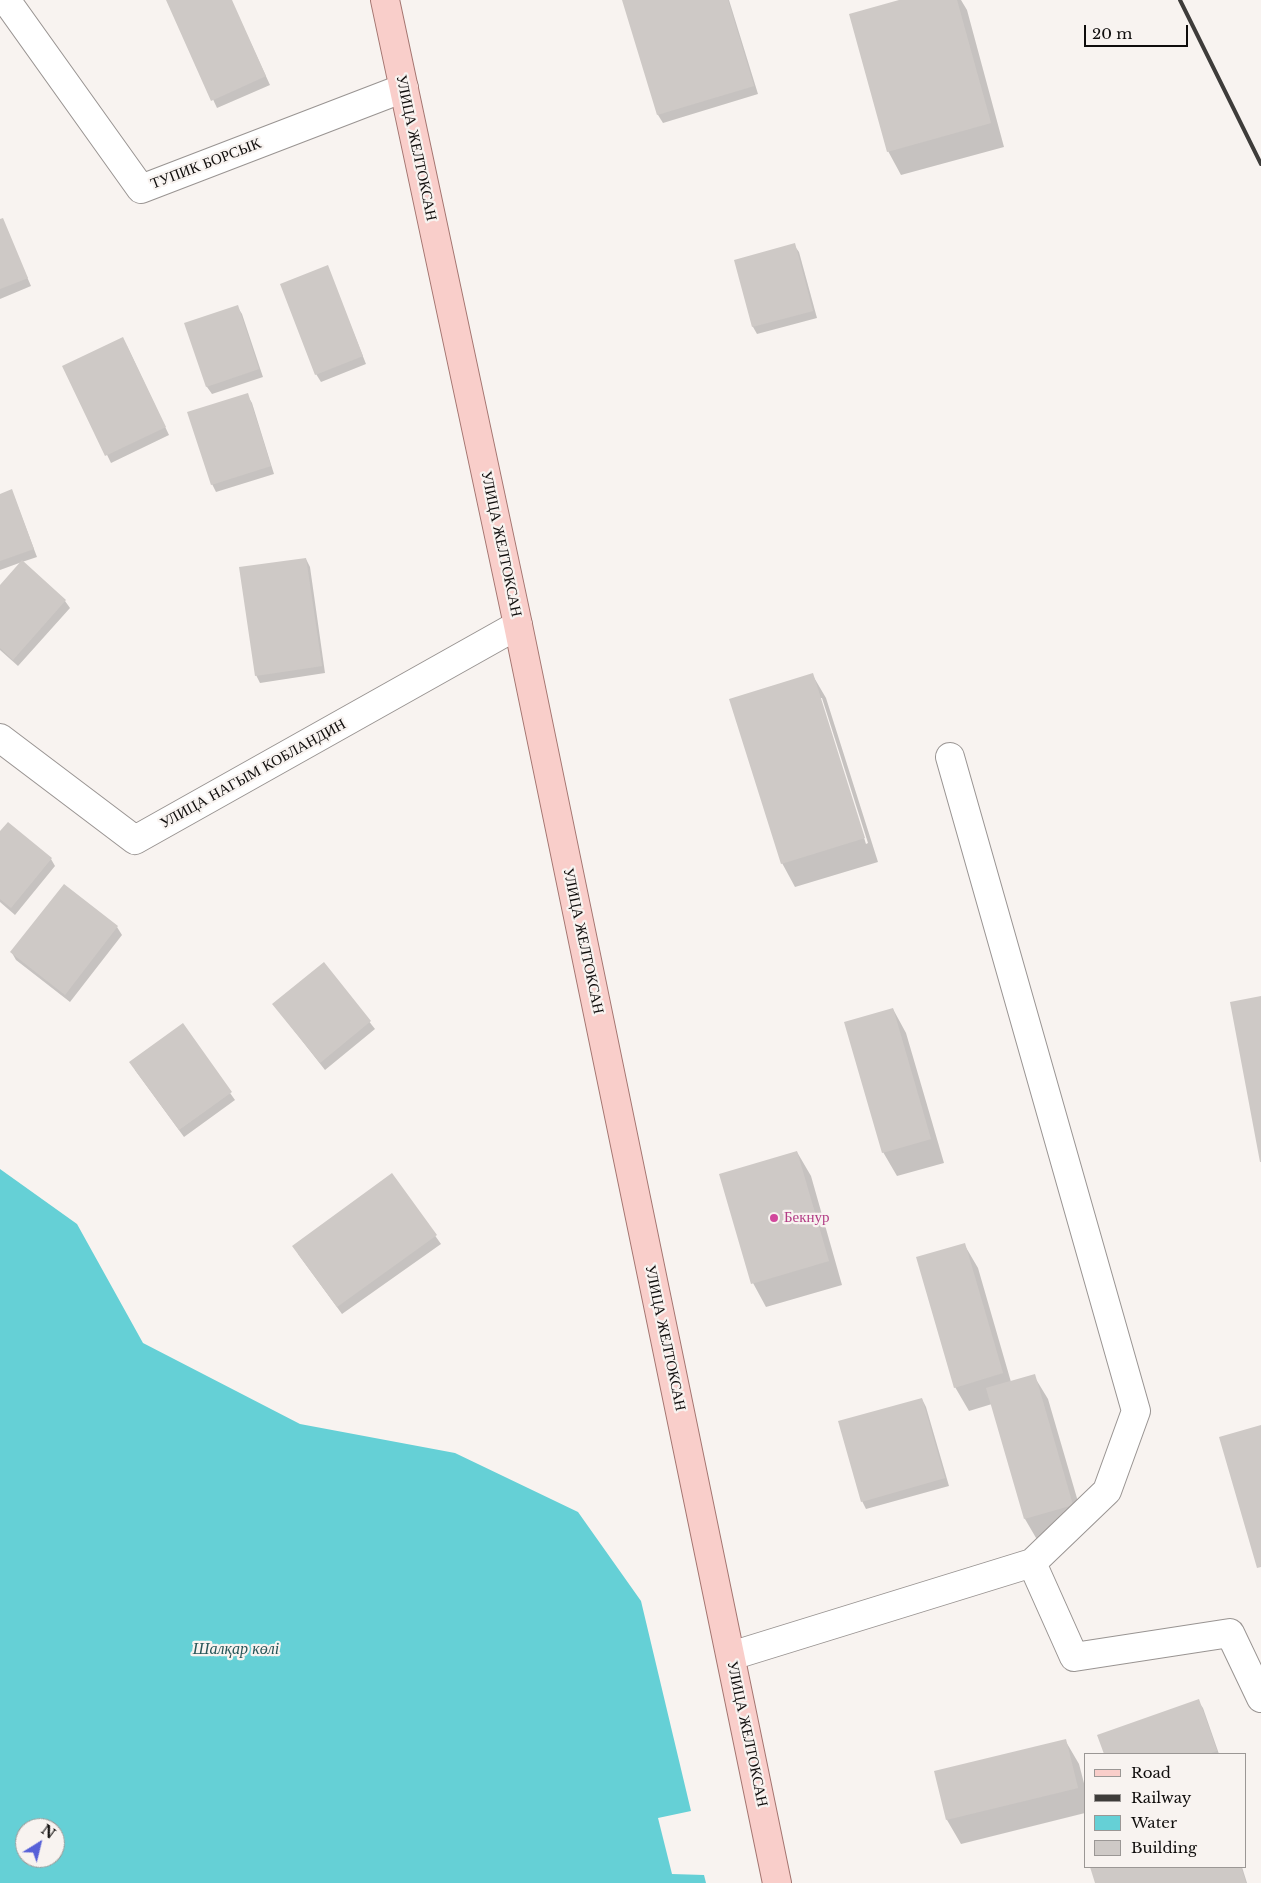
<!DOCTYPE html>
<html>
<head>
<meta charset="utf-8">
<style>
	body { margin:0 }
	#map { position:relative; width:1261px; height:1883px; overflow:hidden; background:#f8f3f0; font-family:"Libre Baskerville",serif }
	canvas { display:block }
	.legend { position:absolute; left:1084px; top:1753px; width:162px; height:115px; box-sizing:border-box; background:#f8f3f0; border:1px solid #9b9795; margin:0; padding:6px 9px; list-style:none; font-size:15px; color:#0f0d0c }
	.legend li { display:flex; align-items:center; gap:10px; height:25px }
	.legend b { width:25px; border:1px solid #9b9795 }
	.north { position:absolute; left:15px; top:1818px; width:50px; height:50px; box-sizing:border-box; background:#f8f3f0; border:1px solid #9b9795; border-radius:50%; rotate:36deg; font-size:14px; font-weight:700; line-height:20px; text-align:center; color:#0f0d0c }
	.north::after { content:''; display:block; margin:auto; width:18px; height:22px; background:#5761d8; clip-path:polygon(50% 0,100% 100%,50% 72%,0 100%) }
	.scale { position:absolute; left:1084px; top:25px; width:104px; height:22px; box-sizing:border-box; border:2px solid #0f0d0c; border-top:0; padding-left:6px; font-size:15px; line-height:18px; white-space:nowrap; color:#0f0d0c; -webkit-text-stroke:4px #f8f3f0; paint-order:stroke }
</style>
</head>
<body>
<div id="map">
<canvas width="1261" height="1883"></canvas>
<ul class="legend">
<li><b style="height:6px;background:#f9ceca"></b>Road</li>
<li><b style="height:6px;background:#3e3c3a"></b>Railway</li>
<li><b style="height:14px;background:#65d0d6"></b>Water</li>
<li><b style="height:14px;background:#cec9c6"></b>Building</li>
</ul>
<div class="north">N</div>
<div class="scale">20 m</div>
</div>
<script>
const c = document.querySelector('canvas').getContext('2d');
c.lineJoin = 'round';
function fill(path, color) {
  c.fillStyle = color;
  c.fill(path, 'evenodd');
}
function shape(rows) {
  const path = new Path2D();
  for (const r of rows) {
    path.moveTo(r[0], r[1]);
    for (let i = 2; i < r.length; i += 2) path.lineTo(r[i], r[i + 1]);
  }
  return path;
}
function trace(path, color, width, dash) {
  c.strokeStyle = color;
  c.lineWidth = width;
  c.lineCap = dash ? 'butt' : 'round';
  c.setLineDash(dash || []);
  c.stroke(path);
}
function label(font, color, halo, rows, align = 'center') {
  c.font = font + ' "Libre Baskerville",serif';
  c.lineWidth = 4.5;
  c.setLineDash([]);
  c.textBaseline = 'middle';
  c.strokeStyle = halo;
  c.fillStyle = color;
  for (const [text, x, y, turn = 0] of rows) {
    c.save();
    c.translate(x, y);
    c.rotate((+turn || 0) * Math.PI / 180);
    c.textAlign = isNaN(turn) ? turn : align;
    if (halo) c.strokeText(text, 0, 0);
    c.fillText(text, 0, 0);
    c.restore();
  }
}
fill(shape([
	[0,1169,77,1224,143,1343,300,1424,455,1453,578,1512,641,1601,691,1811,658,1818,672,1874,704,1875,706,1883,0,1883],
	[25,1828,55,1828,55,1858,25,1858]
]), '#65d0d6');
fill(shape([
	[167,0,231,0,270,85,217,108],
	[624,0,729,0,758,94,663,123,658,115],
	[904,0,961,0,967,10,1004,147,901,175,888,151],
	[0,221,5,226,31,286,0,299],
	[794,245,799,252,817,318,757,334,753,327,735,261],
	[327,266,366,364,321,382,316,374],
	[237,306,242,314,263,377,212,394,207,387,186,324],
	[127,346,169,435,111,463,64,367],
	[247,395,252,403,274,474,216,492,212,484],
	[12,491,37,557,22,562,65,601,70,608,18,666,0,650,0,587,22,562,0,570,0,495],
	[306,559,310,567,325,673,260,683,256,675],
	[812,674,826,698,878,862,795,887,782,863],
	[820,698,822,698,868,843,866,844],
	[0,833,51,859,55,866,15,915,0,902],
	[117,927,122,935,70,1002,16,960,12,953],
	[324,964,375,1029,325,1070,274,1005],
	[893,1009,906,1033,944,1163,897,1176,883,1152],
	[182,1025,235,1100,184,1137,135,1070],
	[797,1152,811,1176,842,1285,766,1307,753,1283],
	[392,1175,441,1244,342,1314,298,1254],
	[964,1244,978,1268,1011,1382,1034,1376,1048,1399,1086,1529,1039,1543,1025,1519,992,1404,969,1411,955,1387],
	[922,1399,926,1407,949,1486,866,1509,862,1501],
	[1198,1701,1203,1708,1219,1754,1105,1754,1098,1736],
	[1065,1740,1079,1764,1085,1787,1085,1813,961,1844,947,1820,935,1772],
	[1091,1867,1242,1867,1247,1883,1096,1883]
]), '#0003');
fill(shape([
	[166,0,232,0,266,76,211,101],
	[622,0,728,0,754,86,657,115],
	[899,0,957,0,991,123,887,152,849,14],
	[3,218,28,278,0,289,0,219],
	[795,243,813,311,752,327,734,260],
	[328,265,363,356,315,375,280,284],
	[238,305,259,369,206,387,184,323],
	[123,337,166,427,105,456,62,366],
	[248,393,271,466,211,485,187,412],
	[12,489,34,549,0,561,0,494],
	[306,558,322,666,255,676,239,567],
	[22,560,66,600,13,660,0,648,0,585],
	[813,673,865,838,781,864,729,699],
	[8,822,52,858,11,908,0,899,0,831],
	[64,884,118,926,65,995,10,952],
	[324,962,371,1021,320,1063,272,1004],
	[1261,996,1261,1162,1260,1162,1230,1002],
	[893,1008,931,1139,882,1153,844,1022],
	[183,1023,232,1092,179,1130,129,1062],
	[797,1151,829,1261,751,1284,719,1174],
	[392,1173,437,1235,337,1307,292,1246],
	[965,1243,1003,1373,954,1388,916,1257],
	[1035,1374,1073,1505,1024,1519,986,1388],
	[922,1398,945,1478,861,1502,838,1421],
	[1261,1425,1261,1567,1257,1568,1219,1437],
	[1199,1699,1217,1751,1208,1754,1104,1754,1097,1735],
	[1066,1739,1078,1788,946,1820,934,1771],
	[1090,1867,1241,1867,1246,1883,1095,1883]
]), '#cec9c6');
const minor = shape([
	[6,0,141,189,404,88],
	[0,738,135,840,518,625],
	[1032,1563,1074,1657,1230,1633,1261,1698],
	[731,1656,1032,1563,1107,1491,1136,1411,950,757]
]);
const major = shape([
	[385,0,518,625,777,1883]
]);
trace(minor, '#999492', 30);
trace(major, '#a47570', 30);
trace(minor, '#fff', 28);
trace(major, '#f9ceca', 28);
trace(shape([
	[1180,0,1261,164]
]), '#3e3c3a', 4);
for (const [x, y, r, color] of [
	[774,1218,5,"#d1479c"]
]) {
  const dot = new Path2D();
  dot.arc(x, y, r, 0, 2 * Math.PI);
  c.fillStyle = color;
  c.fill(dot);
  trace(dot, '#f8f3f0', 2);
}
label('15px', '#0f0d0c', '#f8f3f0', [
	["УЛИЦА ЖЕЛТОКСАН",416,148,78],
	["ТУПИК БОРСЫК",206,164,-21],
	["УЛИЦА ЖЕЛТОКСАН",501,544,78],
	["УЛИЦА НАГЫМ КОБЛАНДИН",253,774,-29],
	["УЛИЦА ЖЕЛТОКСАН",583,941,78],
	["УЛИЦА ЖЕЛТОКСАН",665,1338,78],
	["УЛИЦА ЖЕЛТОКСАН",747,1734,78]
]);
label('15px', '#b23c85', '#f8f3f0', [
	["Бекнур",784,1218]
], 'left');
label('italic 16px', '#265558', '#f8f3f0', [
	["Шалқар көлі",236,1649]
]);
</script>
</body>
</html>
